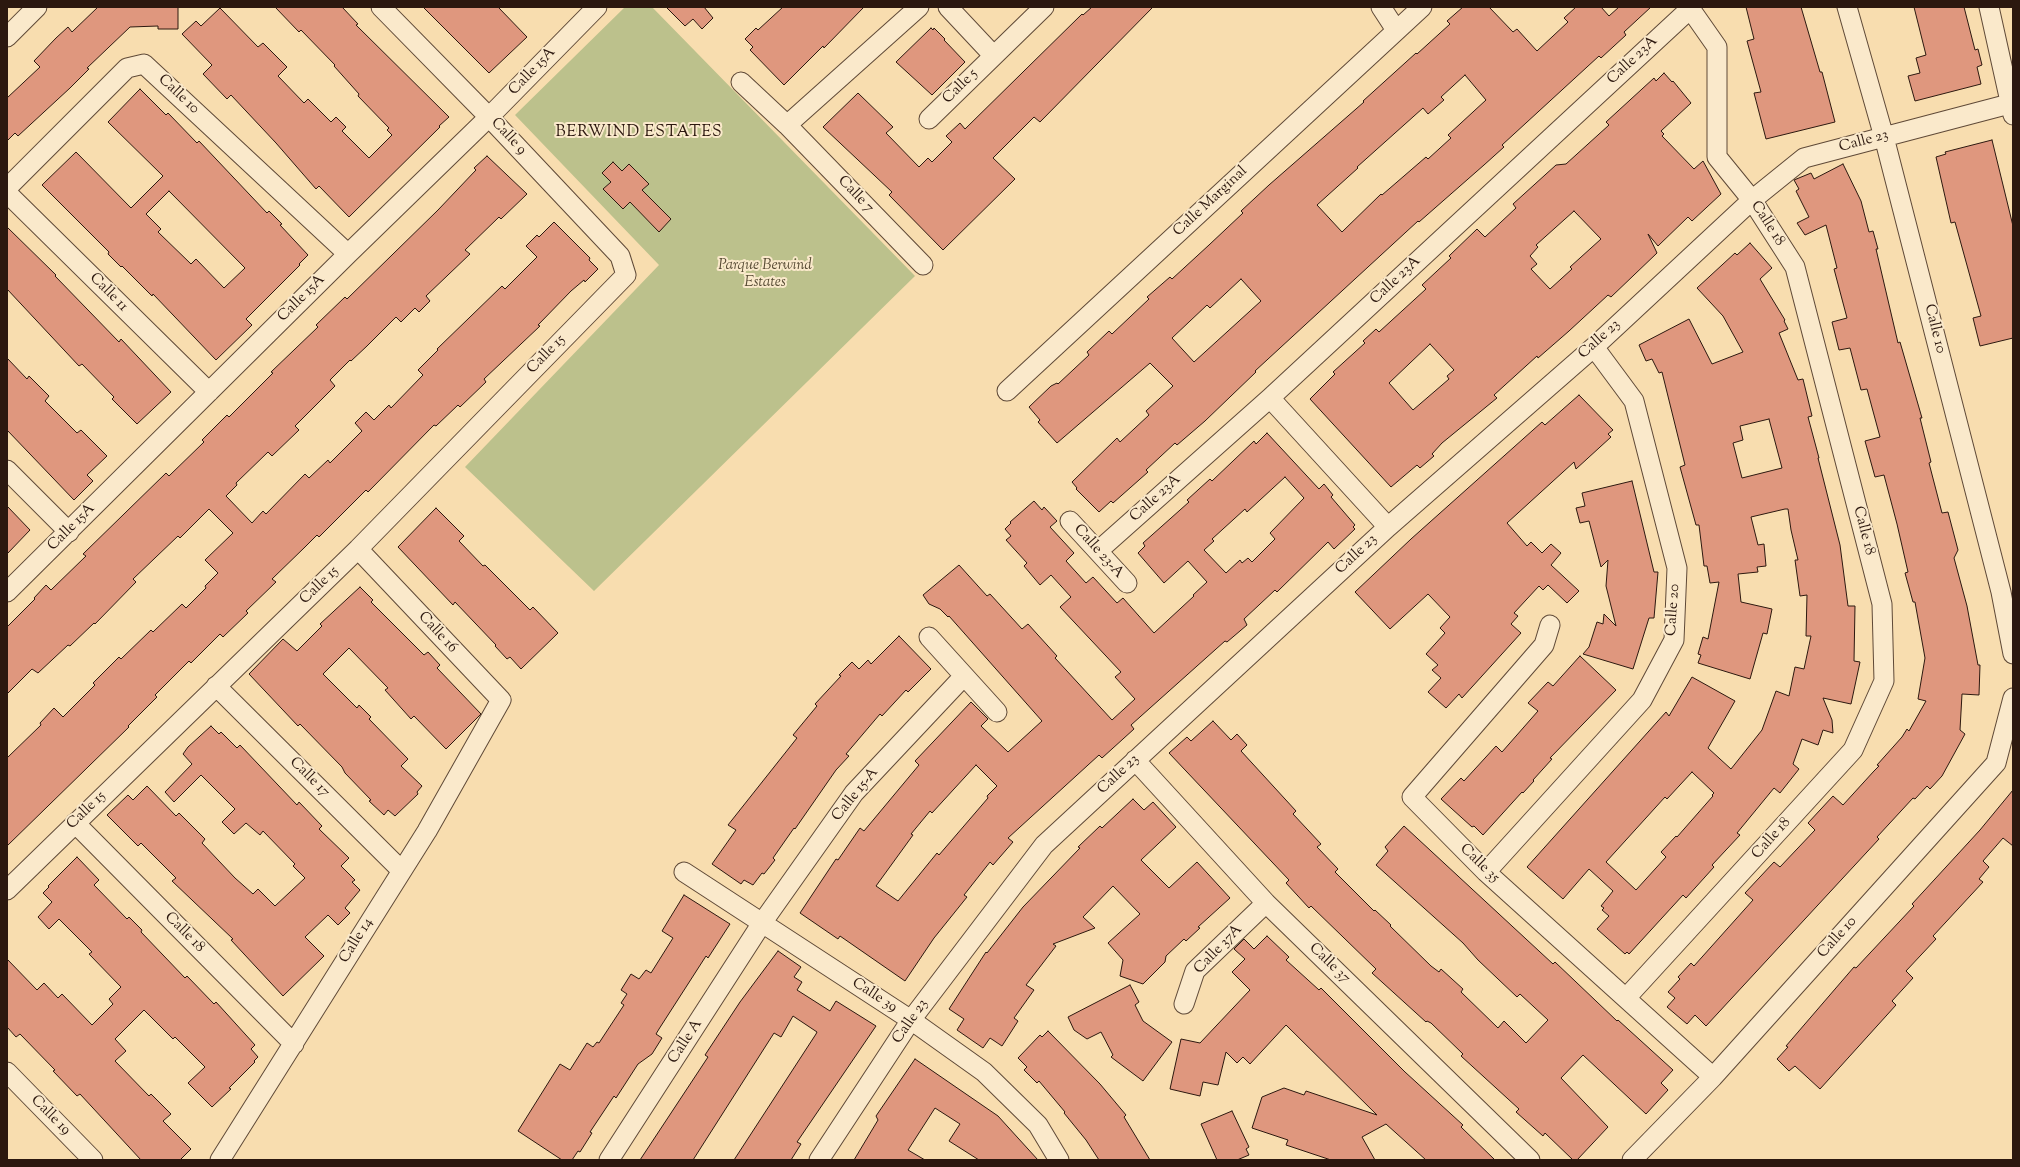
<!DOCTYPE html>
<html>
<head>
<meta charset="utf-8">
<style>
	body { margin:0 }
	#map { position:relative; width:2020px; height:1167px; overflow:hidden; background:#f8ddaf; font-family:"Sorts Mill Goudy",serif }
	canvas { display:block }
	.frame { position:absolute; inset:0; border:8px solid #2c180f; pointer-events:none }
</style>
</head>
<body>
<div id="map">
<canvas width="2020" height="1167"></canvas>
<div class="frame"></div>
</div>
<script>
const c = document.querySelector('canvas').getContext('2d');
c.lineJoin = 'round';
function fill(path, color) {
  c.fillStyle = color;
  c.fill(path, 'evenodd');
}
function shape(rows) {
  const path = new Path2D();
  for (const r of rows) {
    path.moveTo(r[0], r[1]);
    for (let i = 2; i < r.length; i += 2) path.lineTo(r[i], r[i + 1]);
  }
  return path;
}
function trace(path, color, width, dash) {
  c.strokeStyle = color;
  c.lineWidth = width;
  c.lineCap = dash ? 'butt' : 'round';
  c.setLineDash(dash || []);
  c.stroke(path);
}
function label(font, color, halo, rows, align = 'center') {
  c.font = font + ' "Sorts Mill Goudy",serif';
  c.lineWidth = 4;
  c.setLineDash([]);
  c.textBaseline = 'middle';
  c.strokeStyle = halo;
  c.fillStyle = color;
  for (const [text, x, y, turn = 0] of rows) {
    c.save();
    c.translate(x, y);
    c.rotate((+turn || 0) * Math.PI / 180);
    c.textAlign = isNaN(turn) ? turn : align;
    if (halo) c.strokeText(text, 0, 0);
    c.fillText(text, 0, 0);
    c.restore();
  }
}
fill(shape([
	[625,7,652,7,915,276,594,591,465,467,659,265,515,115]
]), '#bcc18c');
const building = shape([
	[98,7,178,7,178,29,158,29,158,26,130,27,87,68,89,69,70,88,18,136,15,133,7,141,7,98,40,67,34,61,56,38,68,27,72,32,98,7],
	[275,7,342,7,358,24,356,25,449,117,439,126,440,127,349,217,319,186,316,189,276,143,231,95,227,99,203,74,212,65,182,34,196,21,201,26,220,8,258,47,263,43,287,67,278,76,304,103,308,99,331,122,336,117,346,127,342,131,369,158,392,135,387,130,389,128,358,96,359,94,334,66,335,65,301,30,299,32,275,7],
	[423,7,498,7,527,37,489,73,423,7],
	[666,7,704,7,713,18,702,29,693,19,685,26,666,7],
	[783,7,864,7,824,48,823,46,784,85,750,50,753,47,745,39,756,28,758,30,783,7],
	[1092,7,1153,7,1040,122,1034,117,993,158,1015,179,943,250,889,195,892,192,823,127,858,93,893,127,886,133,919,167,928,158,932,162,952,142,946,136,960,123,965,129,1082,14,1083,15,1092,7],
	[1463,7,1489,7,1513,32,1517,29,1537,51,1568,22,1564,18,1576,7,1601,7,1609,16,1619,7,1651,7,1624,32,1626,35,1601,58,1599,56,1502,145,1504,147,1484,165,1419,222,1418,221,1255,371,1256,372,1205,421,1177,445,1175,443,1146,470,1148,472,1113,503,1111,501,1099,512,1076,489,1077,488,1072,482,1117,438,1120,442,1149,415,1146,411,1173,386,1150,363,1057,443,1038,422,1040,420,1029,407,1051,386,1057,383,1058,384,1089,355,1087,352,1109,331,1112,334,1149,299,1147,297,1170,277,1172,279,1209,245,1243,213,1241,211,1269,185,1364,102,1363,101,1416,53,1417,54,1450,24,1447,21,1463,7],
	[1465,75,1486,100,1448,135,1451,138,1428,159,1426,157,1382,195,1381,194,1342,232,1317,205,1358,168,1357,167,1423,108,1428,114,1444,100,1441,97,1465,75],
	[1241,279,1261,301,1194,362,1172,338,1207,305,1210,308,1241,279],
	[1746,7,1801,7,1820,72,1822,72,1835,122,1766,139,1754,93,1761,92,1747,41,1754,39,1746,7],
	[1914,7,1964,7,1975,50,1978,49,1982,65,1977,67,1981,84,1915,101,1908,76,1920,73,1916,58,1926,55,1914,7],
	[931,28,933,30,934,28,945,39,944,40,965,62,932,95,896,62,931,28],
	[1664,73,1672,82,1673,81,1691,103,1661,131,1664,134,1662,136,1694,169,1703,161,1721,194,1692,221,1688,217,1658,246,1648,234,1657,253,1611,297,1608,295,1569,331,1538,358,1537,356,1494,395,1497,398,1442,443,1432,454,1434,456,1420,468,1417,465,1391,487,1310,399,1335,374,1333,372,1365,343,1363,341,1376,329,1379,332,1426,289,1422,285,1451,258,1449,256,1477,229,1485,237,1516,208,1513,204,1556,165,1566,164,1609,125,1606,122,1654,78,1656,81,1664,73],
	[1574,211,1601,239,1570,267,1572,269,1550,289,1531,269,1537,264,1530,256,1538,247,1536,245,1574,211],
	[1430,344,1454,370,1447,376,1449,379,1413,410,1389,383,1430,344],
	[140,89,166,115,168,113,197,143,199,141,267,213,269,211,282,224,280,225,308,255,299,264,300,265,246,319,252,325,216,360,153,294,152,296,122,266,121,267,108,254,109,252,42,185,76,152,131,208,163,176,108,122,140,89],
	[169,191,245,268,224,288,196,259,191,264,158,232,161,229,146,214,169,191],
	[1992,140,2013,226,2013,338,1980,346,1973,318,1981,316,1955,222,1951,223,1936,157,1946,154,1945,152,1992,140],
	[487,156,527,194,501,219,499,217,465,250,470,254,426,296,430,301,419,312,415,308,401,322,396,317,367,346,351,361,350,360,330,380,335,386,295,426,299,430,272,456,268,452,236,483,237,485,226,496,252,523,263,511,266,514,305,474,309,478,328,460,330,463,362,431,355,423,366,412,374,420,389,405,391,408,423,375,418,370,438,350,437,349,502,286,505,289,537,257,526,246,537,235,539,237,554,222,590,258,589,260,598,269,585,282,584,280,571,291,538,325,540,326,484,379,486,382,460,407,458,405,436,426,434,425,368,492,366,490,319,537,317,535,305,547,272,579,276,582,246,611,248,613,223,637,220,634,191,663,189,661,155,695,157,697,128,726,129,727,7,846,7,758,41,725,40,723,54,708,63,717,95,685,93,683,119,657,121,659,151,630,153,632,182,604,186,608,206,588,205,586,218,573,205,560,233,533,209,509,180,538,178,536,133,579,136,582,95,624,94,623,70,646,68,645,38,673,32,669,7,694,7,627,35,599,34,598,46,585,51,590,86,556,83,554,166,473,169,476,204,442,202,440,227,415,229,417,273,373,271,372,318,327,316,325,345,297,347,299,438,210,476,170,474,168,487,156],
	[613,162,622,171,629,164,649,184,642,190,671,219,659,232,630,202,623,209,603,189,611,182,602,173,613,162],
	[1843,164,1861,201,1869,232,1873,231,1878,249,1876,249,1898,343,1900,342,1922,418,1920,418,1931,462,1929,463,1942,513,1948,512,1958,550,1954,558,1967,606,1978,665,1980,665,1979,695,1962,694,1960,730,1965,734,1942,776,1930,789,1927,786,1915,799,1913,798,1877,837,1879,839,1706,1026,1695,1015,1687,1024,1667,1007,1675,998,1668,992,1680,979,1678,977,1691,963,1694,966,1753,900,1745,893,1774,862,1780,867,1815,830,1808,823,1833,796,1843,805,1874,771,1879,766,1877,765,1902,737,1907,729,1909,731,1926,701,1918,699,1925,658,1915,602,1913,602,1905,573,1908,572,1897,524,1884,475,1875,477,1865,441,1880,437,1867,389,1861,390,1850,348,1839,350,1832,322,1847,318,1834,269,1837,268,1826,225,1805,235,1797,223,1809,217,1796,191,1799,189,1794,180,1811,173,1814,179,1843,164],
	[7,227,56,275,55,276,119,342,121,339,171,392,137,424,112,399,114,397,82,364,79,366,7,289,7,227],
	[1750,243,1772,268,1760,279,1785,320,1784,321,1788,329,1779,333,1798,380,1803,379,1812,416,1808,417,1819,458,1818,458,1840,545,1848,606,1855,606,1854,661,1860,662,1851,704,1823,698,1832,720,1833,733,1823,730,1818,745,1802,739,1793,764,1799,769,1780,793,1774,788,1737,833,1740,835,1712,865,1714,867,1686,898,1683,895,1629,954,1627,952,1625,954,1597,929,1609,916,1602,910,1604,908,1601,906,1613,891,1589,869,1563,899,1527,867,1666,712,1669,716,1692,677,1735,701,1708,748,1731,769,1762,730,1776,691,1789,696,1795,667,1804,669,1811,636,1806,636,1807,595,1800,596,1795,560,1798,560,1791,530,1788,509,1785,509,1751,517,1758,545,1764,544,1766,566,1757,567,1758,572,1738,574,1741,602,1772,609,1767,634,1763,633,1750,679,1698,663,1701,655,1698,654,1703,637,1708,639,1719,582,1710,583,1707,566,1704,566,1699,525,1696,525,1680,467,1685,465,1662,372,1659,373,1652,359,1646,361,1639,345,1689,319,1712,364,1743,352,1723,316,1697,288,1735,253,1737,255,1750,243],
	[1769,419,1782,468,1742,478,1733,443,1743,440,1740,426,1769,419],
	[1692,772,1714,793,1712,795,1713,796,1677,837,1676,836,1661,852,1666,857,1636,890,1606,862,1665,797,1667,799,1692,772],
	[7,358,27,379,29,376,49,396,45,401,77,433,81,430,107,456,87,475,93,481,74,500,7,430,7,358],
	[1579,395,1613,430,1608,434,1611,437,1576,469,1574,462,1507,523,1527,546,1531,542,1542,553,1551,544,1561,553,1551,565,1579,591,1567,603,1548,585,1543,590,1539,586,1514,613,1518,616,1511,624,1521,633,1462,698,1459,694,1446,708,1428,692,1441,678,1432,670,1438,665,1426,654,1445,633,1440,628,1450,617,1428,594,1390,629,1355,592,1411,539,1542,422,1545,425,1579,395],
	[1267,433,1319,489,1324,484,1333,495,1331,497,1355,525,1353,527,1355,529,1334,549,1328,542,1277,592,1275,590,1244,619,1247,625,1227,642,1225,641,1131,725,1134,729,1102,758,1099,755,1008,838,1013,842,993,865,990,862,964,895,967,897,934,938,905,981,840,936,838,939,800,913,836,859,838,860,860,828,864,831,919,765,915,761,971,702,988,719,981,726,1008,752,1042,721,949,616,948,617,940,609,929,604,923,595,959,565,987,596,990,594,1022,629,1028,624,1057,656,1055,658,1112,720,1135,699,1115,677,1121,672,1060,607,1071,597,1051,575,1040,585,1024,566,1027,563,1006,540,1011,536,1005,529,1011,523,1010,522,1034,501,1042,510,1044,507,1057,521,1050,527,1074,553,1066,561,1086,583,1093,577,1117,603,1123,598,1154,633,1194,596,1193,595,1207,582,1188,561,1164,583,1138,553,1145,546,1143,543,1189,502,1187,500,1210,479,1212,481,1254,441,1256,444,1267,433],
	[1285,477,1304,498,1270,533,1275,539,1252,562,1248,558,1242,563,1240,560,1226,573,1204,550,1214,541,1212,539,1245,509,1247,512,1285,477],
	[976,765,997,786,987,796,988,798,939,855,937,853,898,901,876,886,913,835,911,834,930,811,932,813,976,765],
	[1632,481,1654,572,1658,572,1654,618,1649,618,1633,669,1583,654,1589,647,1597,622,1603,624,1604,614,1616,626,1606,586,1608,560,1601,567,1589,521,1580,523,1576,508,1585,506,1582,493,1632,481],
	[7,506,30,530,7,554,7,506],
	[436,508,464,536,459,541,483,566,485,565,530,610,533,607,558,633,521,669,510,657,507,659,495,646,496,645,455,602,453,605,398,547,436,508],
	[360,587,373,600,371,602,424,655,428,652,440,665,437,668,481,714,446,749,414,716,411,719,385,690,388,688,349,648,323,674,357,708,359,705,371,717,369,719,408,759,401,766,422,786,417,792,418,794,395,816,388,810,384,815,369,801,371,800,345,773,342,767,300,724,298,726,249,674,283,639,297,651,322,626,320,624,360,587],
	[899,636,931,669,908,692,906,690,882,716,880,714,846,754,849,756,836,770,795,829,794,828,773,858,775,860,764,874,762,873,753,885,744,880,741,884,712,864,736,830,728,825,797,738,793,735,817,706,815,704,841,676,839,675,852,662,859,669,868,660,871,664,899,636],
	[1580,656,1616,690,1550,758,1552,759,1533,780,1534,781,1523,793,1522,792,1483,835,1474,826,1472,827,1441,799,1461,778,1464,781,1496,746,1502,752,1538,711,1528,703,1548,682,1553,686,1580,656],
	[1213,721,1231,740,1237,734,1247,745,1241,751,1296,811,1293,814,1321,844,1317,847,1338,869,1335,872,1374,911,1375,910,1391,925,1390,926,1431,966,1439,972,1441,969,1463,989,1461,992,1498,1028,1504,1021,1526,1043,1548,1020,1520,994,1517,997,1478,960,1463,943,1376,865,1388,851,1385,847,1404,826,1553,964,1555,962,1617,1021,1618,1020,1673,1070,1661,1083,1668,1090,1646,1114,1583,1055,1561,1078,1608,1127,1577,1160,1573,1160,1545,1133,1543,1136,1516,1112,1519,1109,1461,1056,1463,1054,1431,1023,1427,1021,1426,1022,1372,973,1376,969,1311,906,1309,908,1286,883,1289,880,1169,753,1187,737,1191,741,1213,721],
	[211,726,219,734,221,732,237,748,240,745,297,805,299,802,322,826,319,829,349,858,341,866,355,880,352,882,360,890,345,908,350,913,338,925,328,915,305,937,324,956,283,996,231,940,233,939,172,881,176,878,141,843,138,846,107,815,128,795,133,800,147,786,176,816,179,813,205,839,202,843,235,878,253,894,258,889,275,906,305,878,293,866,295,864,263,831,260,835,246,823,234,834,222,822,235,809,201,775,174,802,165,792,192,764,183,754,188,747,211,726],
	[2013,790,2013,846,2003,838,1983,861,1989,867,1979,879,1983,882,1933,936,1936,939,1906,971,1913,978,1892,1001,1896,1005,1820,1089,1795,1066,1789,1071,1777,1059,1788,1047,1786,1046,1854,967,1856,968,1914,906,1912,904,1980,830,2013,790],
	[1133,799,1144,810,1153,802,1176,827,1141,860,1169,888,1197,862,1230,898,1198,927,1200,928,1186,941,1184,939,1166,956,1165,962,1143,984,1120,976,1123,960,1108,943,1140,914,1113,886,1083,917,1095,928,1053,944,1056,946,1026,985,1034,990,1014,1018,1018,1021,1002,1046,990,1038,983,1048,957,1030,964,1019,949,1009,986,952,987,953,1023,907,1080,848,1078,847,1100,826,1102,828,1133,799],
	[77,857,99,880,94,885,127,919,129,917,142,930,141,932,185,978,187,976,214,1004,216,1002,255,1045,251,1049,258,1057,254,1061,255,1062,229,1088,231,1089,212,1107,188,1083,205,1067,175,1037,173,1039,144,1010,115,1039,126,1051,115,1061,149,1096,151,1094,171,1114,163,1121,191,1149,180,1160,141,1160,80,1094,77,1096,53,1071,55,1070,20,1034,16,1037,7,1027,7,959,37,990,44,983,58,998,62,994,92,1025,113,1004,109,999,121,987,89,954,92,952,59,919,49,929,38,917,52,902,43,893,49,887,48,886,77,857],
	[684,895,730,924,708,958,706,956,659,1029,656,1034,662,1038,652,1054,638,1064,616,1098,614,1096,590,1132,592,1133,580,1152,578,1151,572,1160,562,1160,518,1131,560,1064,570,1070,587,1043,593,1047,597,1042,599,1043,624,1005,621,1003,627,994,621,990,631,974,639,979,646,970,651,973,673,938,662,931,684,895],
	[1267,936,1289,957,1286,960,1319,990,1321,988,1405,1072,1463,1125,1461,1127,1495,1160,1426,1160,1386,1124,1362,1137,1375,1160,1331,1160,1286,1145,1288,1140,1252,1128,1262,1097,1284,1088,1304,1095,1306,1091,1377,1115,1286,1025,1250,1064,1243,1057,1237,1063,1226,1052,1218,1085,1203,1082,1200,1096,1170,1089,1181,1039,1200,1043,1250,990,1232,972,1245,959,1234,949,1244,939,1254,949,1267,936],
	[778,951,801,967,794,977,802,982,797,990,830,1011,836,1001,876,1026,797,1142,801,1144,791,1160,734,1160,816,1034,817,1032,793,1016,781,1037,774,1033,693,1160,640,1160,708,1057,705,1055,740,1002,778,951],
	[1130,985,1139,1002,1135,1005,1143,1021,1172,1042,1143,1081,1111,1057,1113,1055,1101,1032,1087,1039,1074,1030,1068,1017,1130,985],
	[1048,1031,1100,1084,1126,1115,1124,1117,1150,1160,1099,1160,1086,1140,1064,1113,1065,1112,1039,1081,1037,1083,1024,1070,1027,1067,1018,1058,1040,1035,1042,1037,1048,1031],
	[915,1059,998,1116,1038,1160,979,1160,949,1141,960,1124,935,1108,908,1150,925,1160,854,1160,878,1120,876,1116,915,1059],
	[1232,1111,1249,1147,1246,1149,1249,1155,1237,1160,1217,1160,1201,1124,1232,1111]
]);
fill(building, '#df977e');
trace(building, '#2c180f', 1);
const street = shape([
	[948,7,993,55],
	[1381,7,1396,30],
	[1847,7,1884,137,2001,592,2013,654],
	[1989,7,2013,115],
	[7,37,37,7],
	[741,82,787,125,923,265],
	[929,119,1044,7],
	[787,125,919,7],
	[7,188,127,68,144,64,348,254],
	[7,193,209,392],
	[1007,391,1422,7],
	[1270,398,1388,527],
	[7,470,69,532],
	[1070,521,1127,583],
	[1098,551,1270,398,1691,8],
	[7,592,348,254,489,117,597,7],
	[1550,625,1544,645,1412,797,1486,872,1713,1077],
	[929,637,997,712],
	[216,686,401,870],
	[1135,760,1266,903,1530,1160],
	[75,823,294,1044],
	[684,872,911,1020,984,1072,1038,1125,1059,1160],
	[1486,872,1642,700,1674,640,1677,568,1634,401,1594,347],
	[7,890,358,549,626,275,620,256,489,117,381,7],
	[1626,998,1853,750,1884,681,1882,604,1795,267,1752,200,1717,157,1717,47,1689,7],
	[1184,1004,1195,971,1266,903],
	[7,1072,93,1160],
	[220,1160,427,831,501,700,358,549],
	[609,1160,762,923,854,793,964,676],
	[819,1160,911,1020,1044,845,1388,527,1594,347,1752,200,1804,158,2013,103],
	[1632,1160,1713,1077,1996,763,2013,698]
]);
trace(street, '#5f4937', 21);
trace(street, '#fae9cb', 19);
label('15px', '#2c180f', '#fae9cb', [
	["Calle 23A",1633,61,-43],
	["Calle 15A",533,72,-46],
	["Calle 5",961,87,-45],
	["Calle 10",178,95,43],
	["Calle 9",508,137,47],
	["Calle 23",1864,142,-15],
	["Calle 7",855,195,46],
	["Calle Marginal",1211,202,-43],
	["Calle 18",1767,224,57],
	["Calle 23A",1396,281,-43],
	["Calle 11",108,293,45],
	["Calle 15A",302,299,-45],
	["Calle 10",1934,329,76],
	["Calle 23",1600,340,-42],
	["Calle 15",547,355,-46],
	["Calle 23A",1156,499,-42],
	["Calle 15A",72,528,-45],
	["Calle 18",1863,531,75],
	["Calle 23-A",1098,552,48],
	["Calle 23",1357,555,-43],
	["Calle 15",320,586,-44],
	["Calle 20",1674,610,-86],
	["Calle 16",437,633,47],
	["Calle 23",1119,775,-43],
	["Calle 17",309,778,45],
	["Calle 15-A",856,795,-51],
	["Calle 15",87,811,-44],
	["Calle 18",1772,839,-48],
	["Calle 35",1479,864,44],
	["Calle 18",184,933,45],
	["Calle 10",1838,938,-48],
	["Calle 14",357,941,-58],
	["Calle 37A",1219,950,-46],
	["Calle 37",1329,964,44],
	["Calle 39",874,996,33],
	["Calle 23",911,1022,-55],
	["Calle A",686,1042,-57],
	["Calle 19",50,1116,45]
]);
label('italic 15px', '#574b34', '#fae9cb', [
	["Parque Berwind",765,266],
	["Estates",765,283]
]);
c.letterSpacing = '1px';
label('16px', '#2c180f', '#fae9cb', [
	["BERWIND ESTATES",639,133]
]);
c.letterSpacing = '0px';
</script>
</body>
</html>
